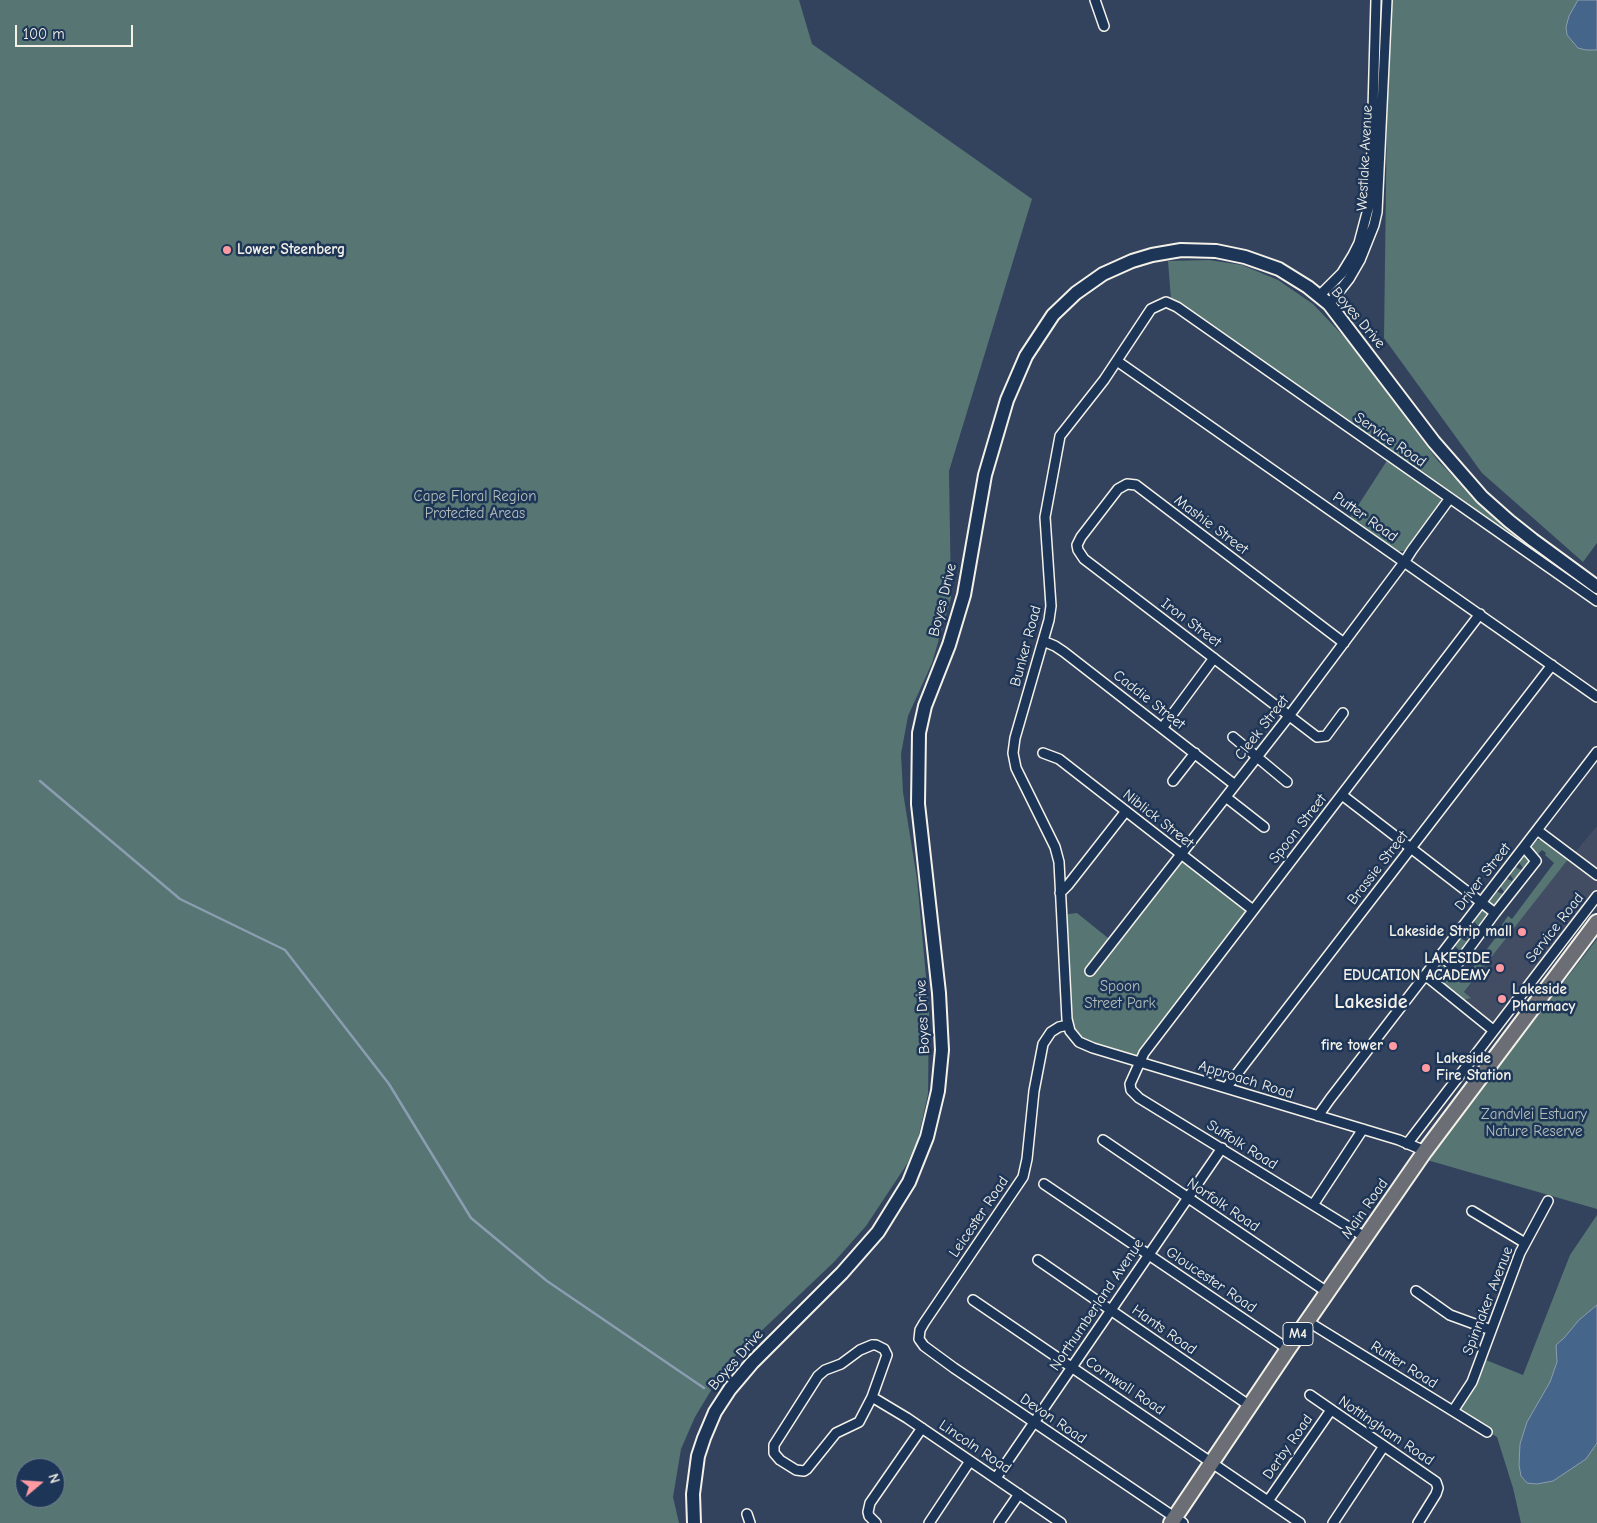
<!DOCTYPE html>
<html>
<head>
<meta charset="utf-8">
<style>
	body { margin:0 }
	#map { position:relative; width:1597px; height:1523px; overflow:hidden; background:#33435e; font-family:"Comic Neue",sans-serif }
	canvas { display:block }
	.north { position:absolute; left:15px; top:1458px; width:50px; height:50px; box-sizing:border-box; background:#1d3557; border:1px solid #738091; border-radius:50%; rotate:72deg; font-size:14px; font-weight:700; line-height:20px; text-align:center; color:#f4f1e8 }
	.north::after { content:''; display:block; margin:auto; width:18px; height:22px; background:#ff9aa2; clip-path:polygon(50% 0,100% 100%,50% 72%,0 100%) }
	.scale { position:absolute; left:15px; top:25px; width:118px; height:22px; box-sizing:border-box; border:2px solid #f4f1e8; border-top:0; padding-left:6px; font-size:15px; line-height:18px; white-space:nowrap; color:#f4f1e8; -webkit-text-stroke:4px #1d3557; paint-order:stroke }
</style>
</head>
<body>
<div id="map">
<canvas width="1597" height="1523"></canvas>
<div class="north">N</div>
<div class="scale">100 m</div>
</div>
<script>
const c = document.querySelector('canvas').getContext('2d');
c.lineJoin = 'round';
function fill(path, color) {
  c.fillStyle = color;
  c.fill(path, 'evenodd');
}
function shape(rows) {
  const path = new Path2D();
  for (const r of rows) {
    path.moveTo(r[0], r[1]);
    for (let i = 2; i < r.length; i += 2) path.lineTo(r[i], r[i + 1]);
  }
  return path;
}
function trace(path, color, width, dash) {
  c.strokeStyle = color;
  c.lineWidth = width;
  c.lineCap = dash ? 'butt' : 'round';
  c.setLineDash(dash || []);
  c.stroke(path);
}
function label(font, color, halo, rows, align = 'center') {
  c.font = font + ' "Comic Neue",sans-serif';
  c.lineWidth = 5;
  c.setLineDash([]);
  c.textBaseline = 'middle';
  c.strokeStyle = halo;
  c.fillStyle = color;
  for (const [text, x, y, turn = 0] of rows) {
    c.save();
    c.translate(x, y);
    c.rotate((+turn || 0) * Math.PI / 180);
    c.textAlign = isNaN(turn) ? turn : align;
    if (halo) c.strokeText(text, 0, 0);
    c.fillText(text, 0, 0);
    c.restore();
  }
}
fill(shape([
	[1597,826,1597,896,1493,1030,1458,1001,1563,864,1572,856]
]), '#424d63');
fill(shape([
	[0,0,799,0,812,44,1032,199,949,471,951,598,932,663,908,716,901,754,903,792,917,879,929,1009,928,1094,918,1139,907,1164,866,1226,834,1262,736,1355,710,1392,695,1417,681,1449,673,1497,679,1523,0,1523],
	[25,1468,55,1468,55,1498,25,1498],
	[1390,0,1597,0,1597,543,1583,562,1482,473,1384,338,1388,33],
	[1209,260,1242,265,1278,280,1313,304,1348,341,1438,461,1495,518,1548,564,1171,299,1168,261],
	[1388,459,1440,496,1441,500,1441,504,1406,551,1398,551,1350,518],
	[1537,840,1545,840,1569,858,1464,992,1471,998,1463,1000,1439,982,1435,975,1435,969,1441,961,1450,967,1449,974,1461,983,1500,932,1505,929,1501,926,1508,916,1512,919,1554,863,1545,855,1546,853,1542,850,1536,856,1528,849],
	[1523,854,1531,860,1523,870,1524,872,1515,880,1513,882,1514,884,1507,892,1505,892,1504,894,1505,896,1499,906,1492,908,1487,900,1495,891,1503,894,1504,892,1499,885,1505,878,1512,881,1513,879,1509,873,1514,866,1521,870,1523,868,1518,861],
	[1182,855,1253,910,1140,1063,1073,1035,1061,915,1077,913,1113,942],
	[1481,909,1489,911,1490,914,1486,923,1479,925,1473,940,1469,938,1467,940,1470,944,1462,951,1460,951,1458,952,1459,954,1453,962,1444,957,1450,950,1457,953,1459,950,1454,945,1459,938,1466,941,1468,939,1463,932,1469,925,1476,928,1478,926,1473,920],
	[1597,939,1597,1209,1427,1160,1475,1096],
	[1597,1215,1597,1523,1521,1523,1513,1488,1497,1437,1453,1411,1481,1358,1523,1375,1570,1255]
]), '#567573');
const water = shape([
	[1578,0,1597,0,1597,50,1586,50,1578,48,1567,35,1566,27,1569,16,1578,0],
	[1597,1305,1597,1443,1586,1459,1553,1481,1537,1484,1527,1483,1521,1476,1519,1465,1520,1444,1527,1422,1550,1382,1557,1362,1556,1345,1564,1338,1579,1320,1597,1305]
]);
fill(water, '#45658a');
trace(water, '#8b9db0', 1);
trace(shape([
	[40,781,180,899,285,950,389,1084,471,1218,547,1281,704,1388]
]), '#8b9db0', 2.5);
const minor = shape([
	[1095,0,1104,26],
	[1319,296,1342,273,1353,255,1359,243,1368,209,1371,183,1376,0],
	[1329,304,1349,279,1360,260,1374,225,1377,212,1387,0],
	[1117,361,1597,697],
	[1043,641,1055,646,1064,652,1235,785],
	[1343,713,1326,736,1317,737,1084,559,1078,550,1077,545,1081,537,1118,489,1127,484,1136,485,1344,643],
	[1163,727,1214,658],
	[1233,737,1287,782],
	[1043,753,1059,759,1253,910],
	[1173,781,1195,753],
	[1342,795,1495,913,1536,861,1524,847],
	[1227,798,1264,827],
	[1537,830,1597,875],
	[1060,893,1068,885,1126,811],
	[1440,955,1454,967,1456,966,1495,913],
	[1090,971,1289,716,1405,561,1412,550,1450,498],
	[1425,975,1493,1030],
	[1068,1025,1059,1027,1051,1032,1043,1044,1034,1091,1027,1159,1023,1177,924,1323,920,1330,919,1339,924,1346,954,1368,1183,1523],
	[1226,1088,1552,665],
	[1318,1116,1330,1099,1597,752],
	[1103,1140,1327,1292],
	[1407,1144,1597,896],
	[1425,1151,1399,1140,1093,1048,1079,1042,1070,1031,1067,1019,1059,862,1055,847,1016,768,1013,753,1015,738,1049,620,1051,606,1045,517,1060,436,1104,380,1151,309,1166,302,1177,307,1597,601],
	[1044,1184,1288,1349],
	[1313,1205,1363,1129],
	[1472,1211,1525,1243],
	[1365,1237,1139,1098,1131,1090,1130,1084,1144,1053,1480,614],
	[1038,1260,1250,1406],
	[1416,1291,1450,1315,1491,1330],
	[973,1300,1300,1523],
	[1307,1321,1487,1432],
	[872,1345,876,1345,884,1349,887,1355,872,1397,859,1422,836,1433,807,1469,804,1471,796,1470,780,1460,774,1453,774,1445,818,1376,825,1370,841,1364,860,1350,872,1345],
	[1310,1395,1436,1482,1438,1488,1436,1494,1418,1523],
	[872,1397,907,1418,1061,1523],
	[1453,1411,1472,1382,1520,1253,1548,1201],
	[996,1478,1222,1148],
	[1268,1501,1331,1410],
	[747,1514,750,1523],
	[876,1523,869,1516,868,1512,870,1503,922,1428],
	[929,1523,970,1461],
	[999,1523,1019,1494],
	[1333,1523,1384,1446]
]);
const secondary = shape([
	[694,1523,693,1494,698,1456,704,1438,715,1412,730,1389,752,1363,842,1273,878,1232,909,1182,927,1137,938,1091,942,1050,939,993,918,804,919,733,925,706,949,645,964,595,985,475,1007,400,1026,356,1053,315,1076,293,1103,274,1132,261,1152,255,1181,250,1216,251,1245,257,1279,269,1308,287,1329,304,1434,442,1482,497,1509,521,1533,540,1597,587]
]);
const primary = shape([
	[1171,1523,1288,1349,1425,1151,1597,922]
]);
trace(minor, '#f4f1e8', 12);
trace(secondary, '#f4f1e8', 16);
trace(primary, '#f4f1e8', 18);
trace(minor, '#1d3557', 9);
trace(secondary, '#1d3557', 12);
trace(primary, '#6b6f75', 14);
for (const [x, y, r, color] of [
	[227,250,5,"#ff9aa2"],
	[1522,932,5,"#ff9aa2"],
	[1500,968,5,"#ff9aa2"],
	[1502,999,5,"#ff9aa2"],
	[1393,1046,5,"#ff9aa2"],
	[1426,1068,5,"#ff9aa2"]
]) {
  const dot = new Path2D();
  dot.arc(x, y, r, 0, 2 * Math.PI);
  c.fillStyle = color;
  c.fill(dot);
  trace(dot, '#1d3557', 2);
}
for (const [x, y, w] of [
	[1298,1334,30]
]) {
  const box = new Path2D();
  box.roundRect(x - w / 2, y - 11.5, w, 23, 4);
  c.fillStyle = '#1d3557';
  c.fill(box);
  trace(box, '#f4f1e8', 1);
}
label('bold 14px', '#f4f1e8', null, [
	["M4",1298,1334]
]);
label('15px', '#f4f1e8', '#1d3557', [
	["Westlake Avenue",1365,158,-87],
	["Boyes Drive",1358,318,50],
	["Service Road",1390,440,35],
	["Putter Road",1365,517,35],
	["Mashie Street",1211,525,37],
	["Boyes Drive",943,600,-76],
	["Iron Street",1191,623,37],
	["Bunker Road",1026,646,-75],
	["Caddie Street",1149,700,38],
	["Cleek Street",1262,728,-52],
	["Niblick Street",1158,819,38],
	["Spoon Street",1298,829,-52],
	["Brassie Street",1378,868,-52],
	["Driver Street",1483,877,-52],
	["Service Road",1555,928,-52],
	["Boyes Drive",923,1017,-93],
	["Approach Road",1246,1080,17],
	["Suffolk Road",1242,1145,32],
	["Norfolk Road",1223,1205,34],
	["Main Road",1365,1209,-55],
	["Leicester Road",979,1217,-56],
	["Gloucester Road",1211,1280,34],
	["Spinnaker Avenue",1488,1301,-69],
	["Northumberland Avenue",1097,1305,-56],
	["Hants Road",1164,1330,35],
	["Boyes Drive",736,1360,-49],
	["Rutter Road",1404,1365,32],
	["Cornwall Road",1125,1386,34],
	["Devon Road",1053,1419,34],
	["Nottingham Road",1386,1431,34],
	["Lincoln Road",975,1447,34],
	["Derby Road",1288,1447,-55]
]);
label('bold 15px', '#f4f1e8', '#1d3557', [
	["Lower Steenberg",237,250],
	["Lakeside Strip mall",1512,932,"right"],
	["LAKESIDE",1490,959,"right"],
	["EDUCATION ACADEMY",1490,976,"right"],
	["Lakeside",1512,990],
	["Pharmacy",1512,1007],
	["fire tower",1383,1046,"right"],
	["Lakeside",1436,1059],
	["Fire Station",1436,1076]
], 'left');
label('15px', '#b5bfb9', '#1d3557', [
	["Cape Floral Region",475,497],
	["Protected Areas",475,514],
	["Spoon",1120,987],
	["Street Park",1120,1004],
	["Zandvlei Estuary",1534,1115],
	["Nature Reserve",1534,1132]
]);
label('bold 20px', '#f4f1e8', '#1d3557', [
	["Lakeside",1371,1002]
]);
</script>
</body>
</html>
